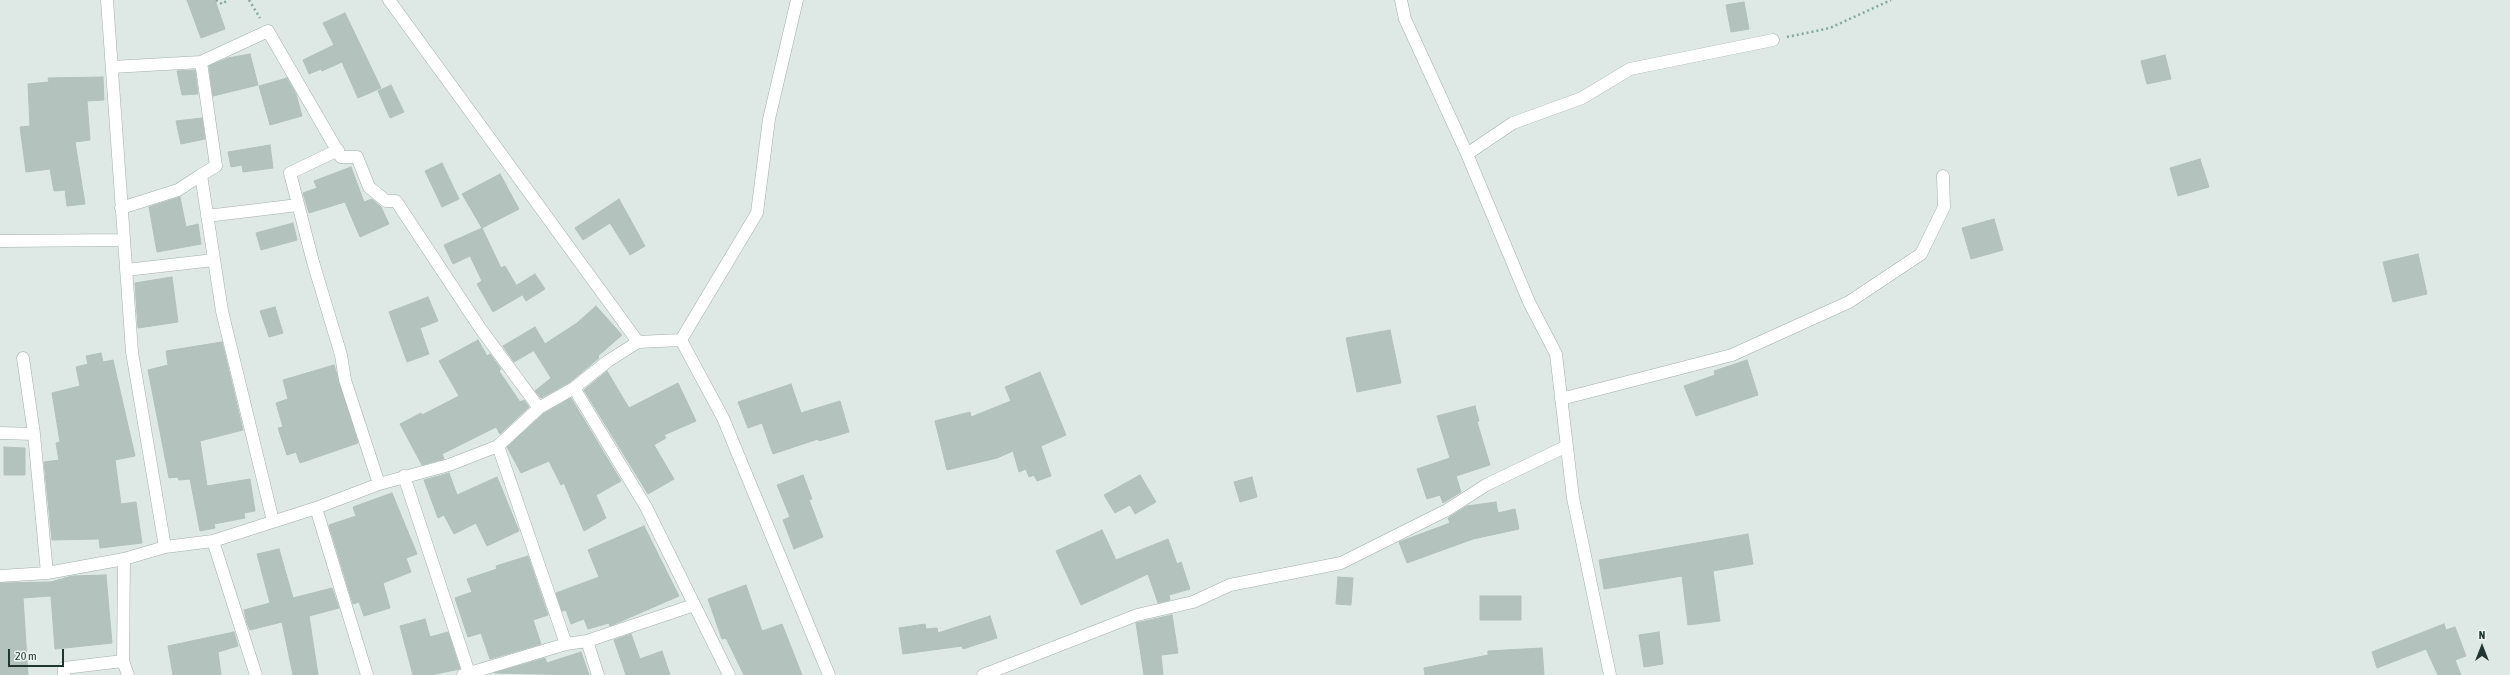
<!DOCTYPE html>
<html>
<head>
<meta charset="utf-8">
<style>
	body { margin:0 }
	#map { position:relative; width:2510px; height:675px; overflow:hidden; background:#dee8e4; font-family:"Asap Condensed",sans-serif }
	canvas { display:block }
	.north { position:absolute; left:2462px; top:627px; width:40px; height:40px; -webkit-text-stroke:3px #eef5f2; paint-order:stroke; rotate:0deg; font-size:11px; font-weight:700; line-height:16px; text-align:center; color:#213631 }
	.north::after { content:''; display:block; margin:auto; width:14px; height:18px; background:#213631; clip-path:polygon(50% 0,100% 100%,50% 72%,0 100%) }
	.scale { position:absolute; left:8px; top:649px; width:56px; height:18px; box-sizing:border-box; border:2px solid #213631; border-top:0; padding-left:5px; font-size:12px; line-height:14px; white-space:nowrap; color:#213631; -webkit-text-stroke:3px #eef5f2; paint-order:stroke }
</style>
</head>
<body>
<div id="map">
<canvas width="2510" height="675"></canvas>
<div class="north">N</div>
<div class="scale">20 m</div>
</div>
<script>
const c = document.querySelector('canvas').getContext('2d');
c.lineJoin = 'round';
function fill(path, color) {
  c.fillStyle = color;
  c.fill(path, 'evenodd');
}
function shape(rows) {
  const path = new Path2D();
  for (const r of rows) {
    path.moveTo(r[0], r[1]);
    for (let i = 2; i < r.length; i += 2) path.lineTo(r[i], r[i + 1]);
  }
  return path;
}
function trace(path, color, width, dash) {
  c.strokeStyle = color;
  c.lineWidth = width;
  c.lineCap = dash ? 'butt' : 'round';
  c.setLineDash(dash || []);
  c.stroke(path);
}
const building = shape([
	[187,0,215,0,225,29,201,38,187,0],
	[1744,2,1749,29,1731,32,1726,5,1744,2],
	[345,13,381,88,358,98,342,62,322,71,321,69,309,74,303,60,334,45,323,23,345,13],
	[250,54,258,85,213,96,209,66,228,58,250,54],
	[2165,55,2171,79,2147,84,2141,61,2165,55],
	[195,70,198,94,182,95,177,71,195,70],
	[103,77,104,100,87,101,90,140,75,142,85,204,67,206,65,190,54,191,50,169,26,172,20,127,30,126,28,84,49,82,48,78,103,77],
	[287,78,296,94,302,116,270,125,259,86,287,78],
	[391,85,404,112,390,118,378,91,391,85],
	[202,118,205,139,181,144,176,121,202,118],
	[270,145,273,168,243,172,242,165,231,167,228,152,270,145],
	[2200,159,2209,187,2178,196,2170,168,2200,159],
	[442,163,459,199,442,207,425,171,442,163],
	[351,167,364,202,372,199,381,207,389,224,360,237,345,202,309,213,303,193,317,188,314,181,351,167],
	[500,174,519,209,482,228,462,194,500,174],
	[180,197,186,227,198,224,201,244,157,252,149,207,180,197],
	[619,199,645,246,630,255,610,223,583,240,575,228,619,199],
	[1994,219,2003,250,1971,259,1962,228,1994,219],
	[293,223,297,240,261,250,256,233,293,223],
	[482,228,501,268,505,266,522,295,493,312,477,284,482,281,470,256,453,264,444,245,482,228],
	[2418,254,2427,294,2393,302,2383,262,2418,254],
	[535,274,545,289,526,301,517,285,535,274],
	[172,277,178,322,138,328,135,283,172,277],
	[428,297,438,321,420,328,429,354,407,362,389,312,428,297],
	[596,306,622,335,598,356,599,358,570,382,541,398,535,391,551,378,534,351,577,323,596,306],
	[275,307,283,333,269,337,260,311,275,307],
	[535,327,545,344,514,362,503,346,535,327],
	[1390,330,1401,383,1357,392,1346,338,1390,330],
	[478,340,487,356,490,354,501,369,499,371,520,402,524,400,529,407,500,434,496,427,442,454,444,459,422,465,400,424,421,413,422,415,459,396,439,361,478,340],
	[222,342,243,430,200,441,207,486,250,479,255,511,244,513,245,518,214,524,215,528,200,531,190,479,179,480,178,477,169,478,148,370,168,365,166,351,222,342],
	[101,353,103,362,113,360,135,456,115,460,121,504,136,502,142,543,100,548,99,539,52,540,44,462,59,460,56,443,60,442,52,393,80,386,76,367,88,364,86,356,101,353],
	[1747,360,1758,395,1696,416,1684,386,1715,375,1714,371,1747,360],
	[334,365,358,443,300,463,296,452,287,455,278,428,283,427,276,403,288,399,283,380,334,365],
	[607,371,629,408,678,383,696,421,664,435,666,438,654,445,674,479,648,494,584,390,607,371],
	[1040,372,1066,435,1041,446,1051,476,1037,481,1034,475,1029,477,1026,469,1019,472,1013,451,997,458,947,470,935,421,970,412,971,417,1011,401,1005,387,1040,372],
	[791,384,801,413,840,401,849,432,819,441,818,439,773,454,762,423,748,428,738,402,791,384],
	[571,398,621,481,596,495,606,518,584,531,564,483,561,485,549,461,521,473,507,447,543,414,571,398],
	[1475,406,1479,421,1477,422,1490,465,1456,476,1461,492,1443,503,1440,495,1427,499,1417,469,1450,458,1437,416,1475,406],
	[4,447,25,448,25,475,4,475,4,447],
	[449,473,457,495,497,477,519,531,487,546,476,523,454,534,444,515,438,518,424,480,449,473],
	[803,475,812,499,809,500,823,537,794,549,783,520,790,517,777,485,803,475],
	[1140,475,1156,502,1135,514,1130,505,1115,513,1104,495,1140,475],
	[1252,477,1257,497,1240,502,1234,482,1252,477],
	[392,493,417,554,406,558,411,572,383,583,390,608,364,616,359,602,353,604,329,525,356,516,353,507,392,493],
	[1496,502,1498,513,1515,509,1519,529,1473,539,1407,563,1399,542,1450,523,1448,518,1467,506,1496,502],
	[644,526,679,596,610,626,609,623,588,629,584,619,571,624,566,610,562,611,556,593,599,577,588,550,644,526],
	[1102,530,1116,560,1168,539,1177,564,1181,562,1190,589,1169,595,1170,600,1158,603,1148,574,1081,605,1056,551,1102,530],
	[1748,534,1753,564,1713,571,1720,621,1688,625,1682,576,1604,589,1599,560,1748,534],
	[279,549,293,598,332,588,339,608,309,616,318,675,293,675,282,622,250,630,247,623,244,610,270,603,257,554,279,549],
	[528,556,548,615,533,620,541,644,490,659,481,633,468,637,455,598,472,592,467,579,497,569,496,566,528,556],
	[106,575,112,643,55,649,51,596,23,598,28,675,0,675,0,583,51,582,72,576,106,575],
	[1338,577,1353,578,1351,605,1336,604,1338,577],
	[746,585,762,631,782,624,802,675,744,675,726,638,722,639,708,599,746,585],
	[1480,596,1521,596,1521,620,1480,620,1480,596],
	[1172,615,1178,653,1161,655,1163,675,1144,675,1136,623,1172,615],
	[990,616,997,638,963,649,962,646,903,654,899,628,925,624,926,629,937,628,938,633,990,616],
	[425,619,430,637,448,632,460,669,431,675,413,675,400,626,425,619],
	[2444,624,2446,630,2455,627,2466,656,2455,660,2461,675,2438,675,2426,649,2377,668,2372,652,2444,624],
	[234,632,238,646,218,652,221,675,173,675,168,646,234,632],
	[1659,632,1663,664,1644,667,1639,635,1659,632],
	[631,634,640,659,662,651,670,675,626,675,614,640,631,634],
	[1542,648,1544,675,1425,675,1424,668,1488,655,1488,651,1542,648],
	[581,652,589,675,494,673,545,658,547,663,581,652]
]);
fill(building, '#b4c2bd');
trace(building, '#b2c1bb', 1);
const street = shape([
	[107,0,132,352,165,547],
	[389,0,638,342],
	[797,0,769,119,757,213,681,340,723,418,829,675],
	[1401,0,1405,19,1467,154],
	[112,67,201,62],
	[338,150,290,173,313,262,341,355,345,380,379,484],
	[121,208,178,190,201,175],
	[207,216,298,205],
	[0,241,123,240],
	[126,270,214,260],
	[23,358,34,434],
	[574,388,646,507,729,675],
	[1561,399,1732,355,1849,302,1921,254,1944,207,1943,176],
	[0,433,34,434,47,573],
	[498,446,566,644],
	[404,476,469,673],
	[316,508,367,675],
	[273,521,222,311,201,175,216,166,201,62,268,31,341,157,357,157,369,187,386,201,396,201,480,328,539,408],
	[213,541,256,675],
	[124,559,123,661,128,675],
	[0,576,47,573,124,559,165,547,213,541,316,508,379,484,449,465,498,446,539,408,574,388,608,361,638,342,681,340],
	[587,641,598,675],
	[64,675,64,668,123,661],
	[463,675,566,644,587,641,694,605],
	[983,675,1137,615,1193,602,1230,585,1341,563,1447,510,1486,485,1567,446],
	[1610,675,1573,498,1556,354,1529,302,1467,154,1513,123,1582,98,1630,69,1773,40]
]);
trace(street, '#a2afab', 13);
trace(shape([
	[216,0,222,4,228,0],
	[249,0,260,18],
	[1787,37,1830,28,1891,0]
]), '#82a89e', 2.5, [2, 3]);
trace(street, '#fff', 12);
</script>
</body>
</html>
